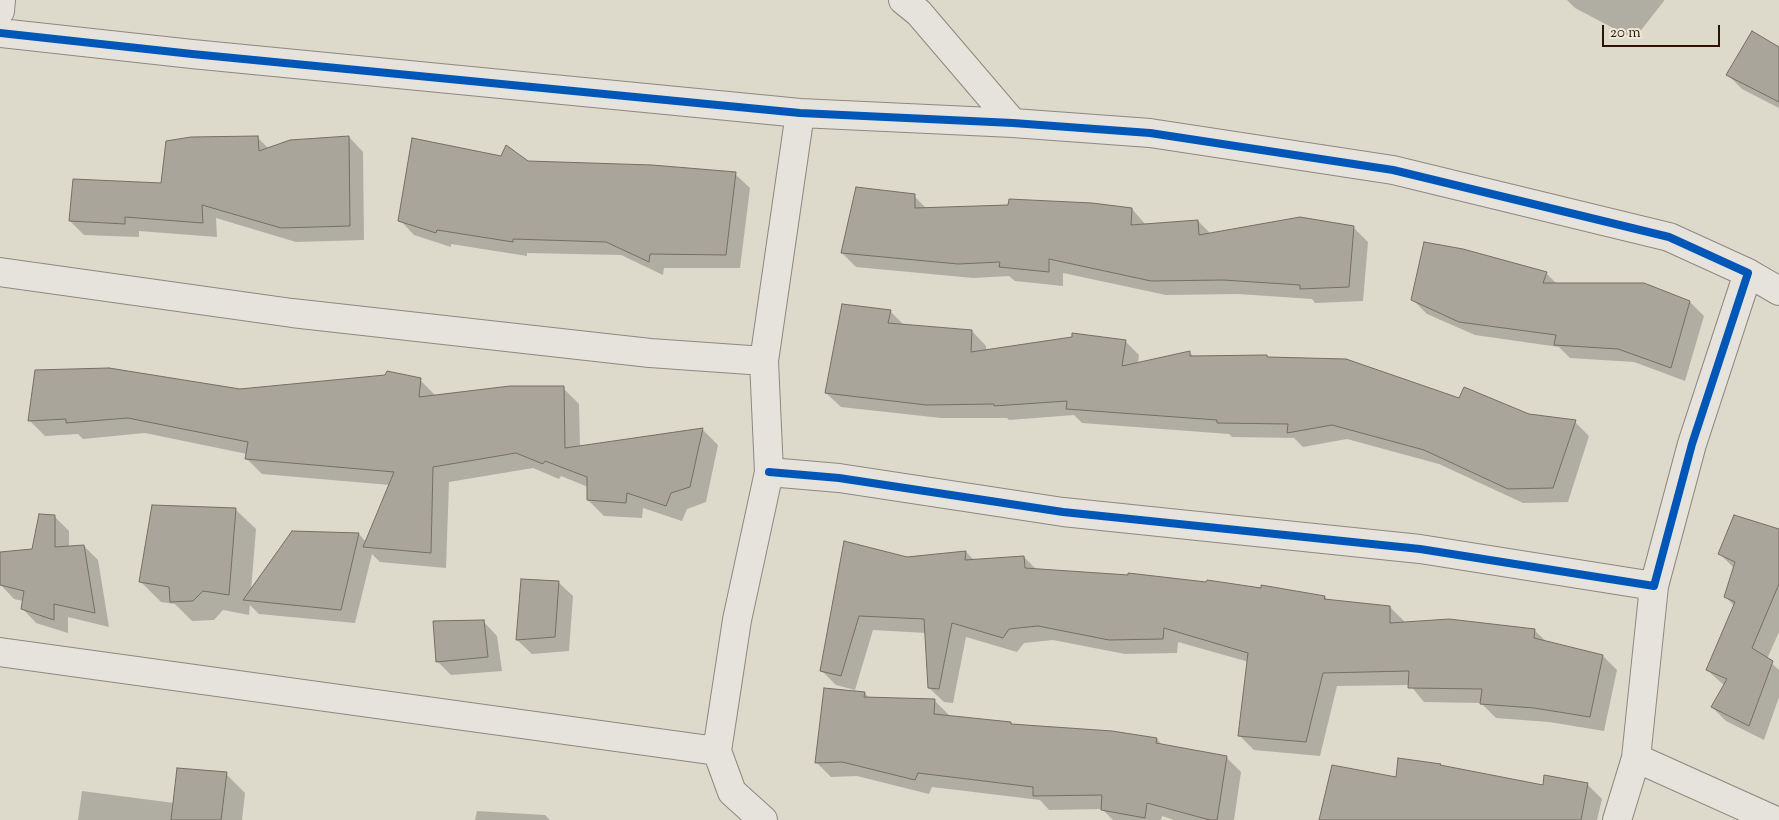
<!DOCTYPE html>
<html>
<head>
<meta charset="utf-8">
<style>
	body { margin:0 }
	#map { position:relative; width:1779px; height:820px; overflow:hidden; background:#ddd9cb; font-family:"Sorts Mill Goudy",serif }
	canvas { display:block }
	.scale { position:absolute; left:1602px; top:25px; width:118px; height:22px; box-sizing:border-box; border:2px solid #2e1201; border-top:0; padding-left:6px; font-size:15px; line-height:18px; white-space:nowrap; color:#2e1201; -webkit-text-stroke:4px #eee9d8; paint-order:stroke }
</style>
</head>
<body>
<div id="map">
<canvas width="1779" height="820"></canvas>
<div class="scale">20 m</div>
</div>
<script>
const c = document.querySelector('canvas').getContext('2d');
c.lineJoin = 'round';
function fill(path, color) {
  c.fillStyle = color;
  c.fill(path, 'evenodd');
}
function shape(rows) {
  const path = new Path2D();
  for (const r of rows) {
    path.moveTo(r[0], r[1]);
    for (let i = 2; i < r.length; i += 2) path.lineTo(r[i], r[i + 1]);
  }
  return path;
}
function trace(path, color, width, dash) {
  c.strokeStyle = color;
  c.lineWidth = width;
  c.lineCap = dash ? 'butt' : 'round';
  c.setLineDash(dash || []);
  c.stroke(path);
}
fill(shape([
	[1567,0,1664,0,1664,1,1634,39,1575,8],
	[1779,48,1779,108,1742,89,1728,75],
	[257,137,269,149,349,137,363,152,364,240,296,242,216,218,217,237,139,231,139,237,84,235,70,221,163,184],
	[735,174,750,188,740,268,664,268,663,275,621,255,527,253,527,256,451,244,451,247,414,235,400,220],
	[914,196,927,209,1132,209,1146,225,1198,221,1211,234,1300,218,1354,228,1368,242,1363,301,1315,303,1312,299,1238,294,1166,295,1063,273,1063,286,1015,281,1009,276,973,278,856,267,842,253],
	[1546,273,1558,285,1690,302,1704,316,1685,381,1634,362,1570,358,1559,347,1475,335,1427,314,1413,300],
	[890,311,904,325,972,331,986,346,986,351,1125,341,1139,355,1138,364,1189,352,1195,358,1267,357,1528,415,1575,422,1589,436,1568,502,1523,503,1439,464,1347,439,1303,447,1294,438,1232,437,1229,434,1082,423,1074,415,1009,420,1007,418,941,418,841,407,826,393],
	[420,380,436,396,563,388,579,404,580,447,703,430,718,445,706,502,687,509,682,521,643,508,642,518,604,516,588,500,588,487,561,476,559,479,533,468,449,482,446,568,380,562,372,554,355,623,259,614,250,605,249,615,223,610,214,620,192,621,175,604,161,602,141,582,235,509,256,529,251,591,359,534,366,542,390,485,262,474,246,458,247,454,145,433,83,439,78,434,45,436,29,420,240,391],
	[55,517,69,531,69,547,84,546,98,560,109,627,68,617,68,633,36,623,22,608,23,601,14,599,0,584,0,554,33,551],
	[1779,531,1779,632,1767,659,1779,670,1779,697,1764,740,1726,721,1712,707,1725,686,1707,670,1734,606,1725,596,1734,568,1720,554],
	[845,542,907,558,966,552,974,560,1024,557,1037,570,1262,590,1262,586,1325,597,1328,601,1390,607,1404,621,1404,623,1534,630,1547,642,1603,656,1617,670,1604,731,1549,722,1496,718,1481,703,1424,702,1410,685,1337,686,1320,756,1254,750,1240,736,1249,662,1178,642,1177,653,1125,654,1053,640,1024,643,1017,652,966,637,953,703,944,702,929,688,926,633,873,630,855,690,836,685,822,671],
	[522,580,558,582,573,596,569,651,532,654,517,640],
	[483,621,497,636,502,671,451,675,437,661],
	[825,689,865,693,870,699,934,700,949,715,949,717,1013,726,1157,739,1163,746,1227,758,1241,772,1234,820,1174,820,1162,816,1161,820,1113,820,1102,809,1049,810,1040,800,932,787,929,794,857,776,831,777,817,763],
	[226,774,245,793,242,820,78,820,82,791,174,803],
	[1587,784,1602,799,1597,820,1541,820],
	[477,811,545,815,550,820,475,820]
]), '#0003');
const building = shape([
	[1752,31,1779,47,1779,102,1726,75,1752,31],
	[258,136,259,151,290,140,349,136,350,226,281,228,202,205,203,223,125,217,125,224,69,221,73,179,161,183,166,141,191,137,258,136],
	[412,138,501,156,506,145,528,161,652,165,736,172,726,255,650,254,649,262,606,242,513,239,513,242,437,230,436,233,398,221,412,138],
	[856,187,915,194,915,208,1008,205,1009,199,1092,203,1132,208,1131,225,1198,220,1199,235,1300,217,1354,226,1349,287,1300,289,1300,285,1223,280,1151,281,1049,259,1049,272,999,267,1000,262,958,264,841,253,856,187],
	[1424,242,1463,249,1547,272,1543,283,1644,283,1690,301,1671,368,1618,349,1554,345,1556,335,1459,322,1411,300,1424,242],
	[842,304,891,310,888,323,972,330,971,352,1072,337,1072,333,1126,340,1122,366,1190,351,1190,356,1267,355,1267,357,1346,359,1459,398,1464,387,1529,414,1576,420,1553,488,1508,489,1424,450,1332,425,1287,433,1288,424,1217,423,1217,420,1066,409,1067,401,994,406,994,404,926,405,825,393,842,304],
	[109,368,240,389,385,375,387,371,421,378,419,397,510,386,564,386,565,448,703,428,690,487,671,493,666,506,627,493,626,503,587,500,587,477,545,461,543,464,516,453,433,467,431,553,363,547,394,472,245,459,248,442,128,418,66,423,66,419,28,421,35,370,109,368],
	[152,505,236,508,229,595,203,591,193,601,170,602,169,587,139,582,152,505],
	[39,514,55,515,55,547,84,545,95,613,54,604,54,620,21,609,24,591,0,585,0,552,32,549,39,514],
	[1734,515,1779,529,1779,584,1752,648,1773,661,1749,726,1711,707,1727,679,1706,670,1735,602,1724,597,1735,562,1718,554,1734,515],
	[292,531,359,533,341,610,243,600,292,531],
	[844,541,907,557,966,551,965,560,1024,556,1025,568,1128,575,1128,573,1206,582,1207,580,1261,588,1261,585,1325,596,1324,599,1390,606,1390,623,1449,619,1535,629,1534,638,1603,655,1590,717,1534,708,1480,704,1482,689,1408,688,1409,671,1323,673,1306,742,1238,736,1248,653,1164,628,1163,639,1109,640,1038,626,1009,629,1003,638,952,623,939,689,928,688,924,619,859,616,841,676,820,671,844,541],
	[521,579,559,581,555,637,516,640,521,579],
	[484,620,488,657,436,662,433,621,484,620],
	[824,688,865,692,864,697,935,699,934,714,1011,722,1011,724,1112,731,1157,738,1156,743,1227,756,1217,820,1210,820,1147,803,1145,818,1101,810,1102,795,1033,796,1033,787,918,773,915,780,842,762,815,763,824,688],
	[1398,758,1441,764,1440,765,1543,785,1544,775,1588,783,1581,820,1319,820,1332,765,1396,777,1398,758],
	[177,768,227,772,221,820,171,820,177,768]
]);
fill(building, '#aaa59b');
trace(building, '#746e64', 1);
const minor = shape([
	[903,0,919,13,1013,123],
	[0,11,1,0],
	[0,33,192,54,800,113,1013,123,1150,133,1393,170,1669,237,1748,273,1692,444,1654,586,1420,549,1063,512,839,478,769,472],
	[0,272,292,313,650,353,764,361],
	[1748,273,1779,291],
	[0,652,717,751],
	[1636,758,1774,820],
	[763,820,732,792,717,751,737,620,769,472,764,361,800,113],
	[1617,820,1636,758,1654,586]
]);
trace(minor, '#8e887f', 30);
trace(minor, '#e6e3dc', 28);
trace(shape([
	[0,33,192,54,800,113,1013,123,1150,133,1393,170,1669,237,1748,273,1692,444,1654,586,1420,549,1063,512,839,478,769,472]
]), '#0057b8', 8);
</script>
</body>
</html>
